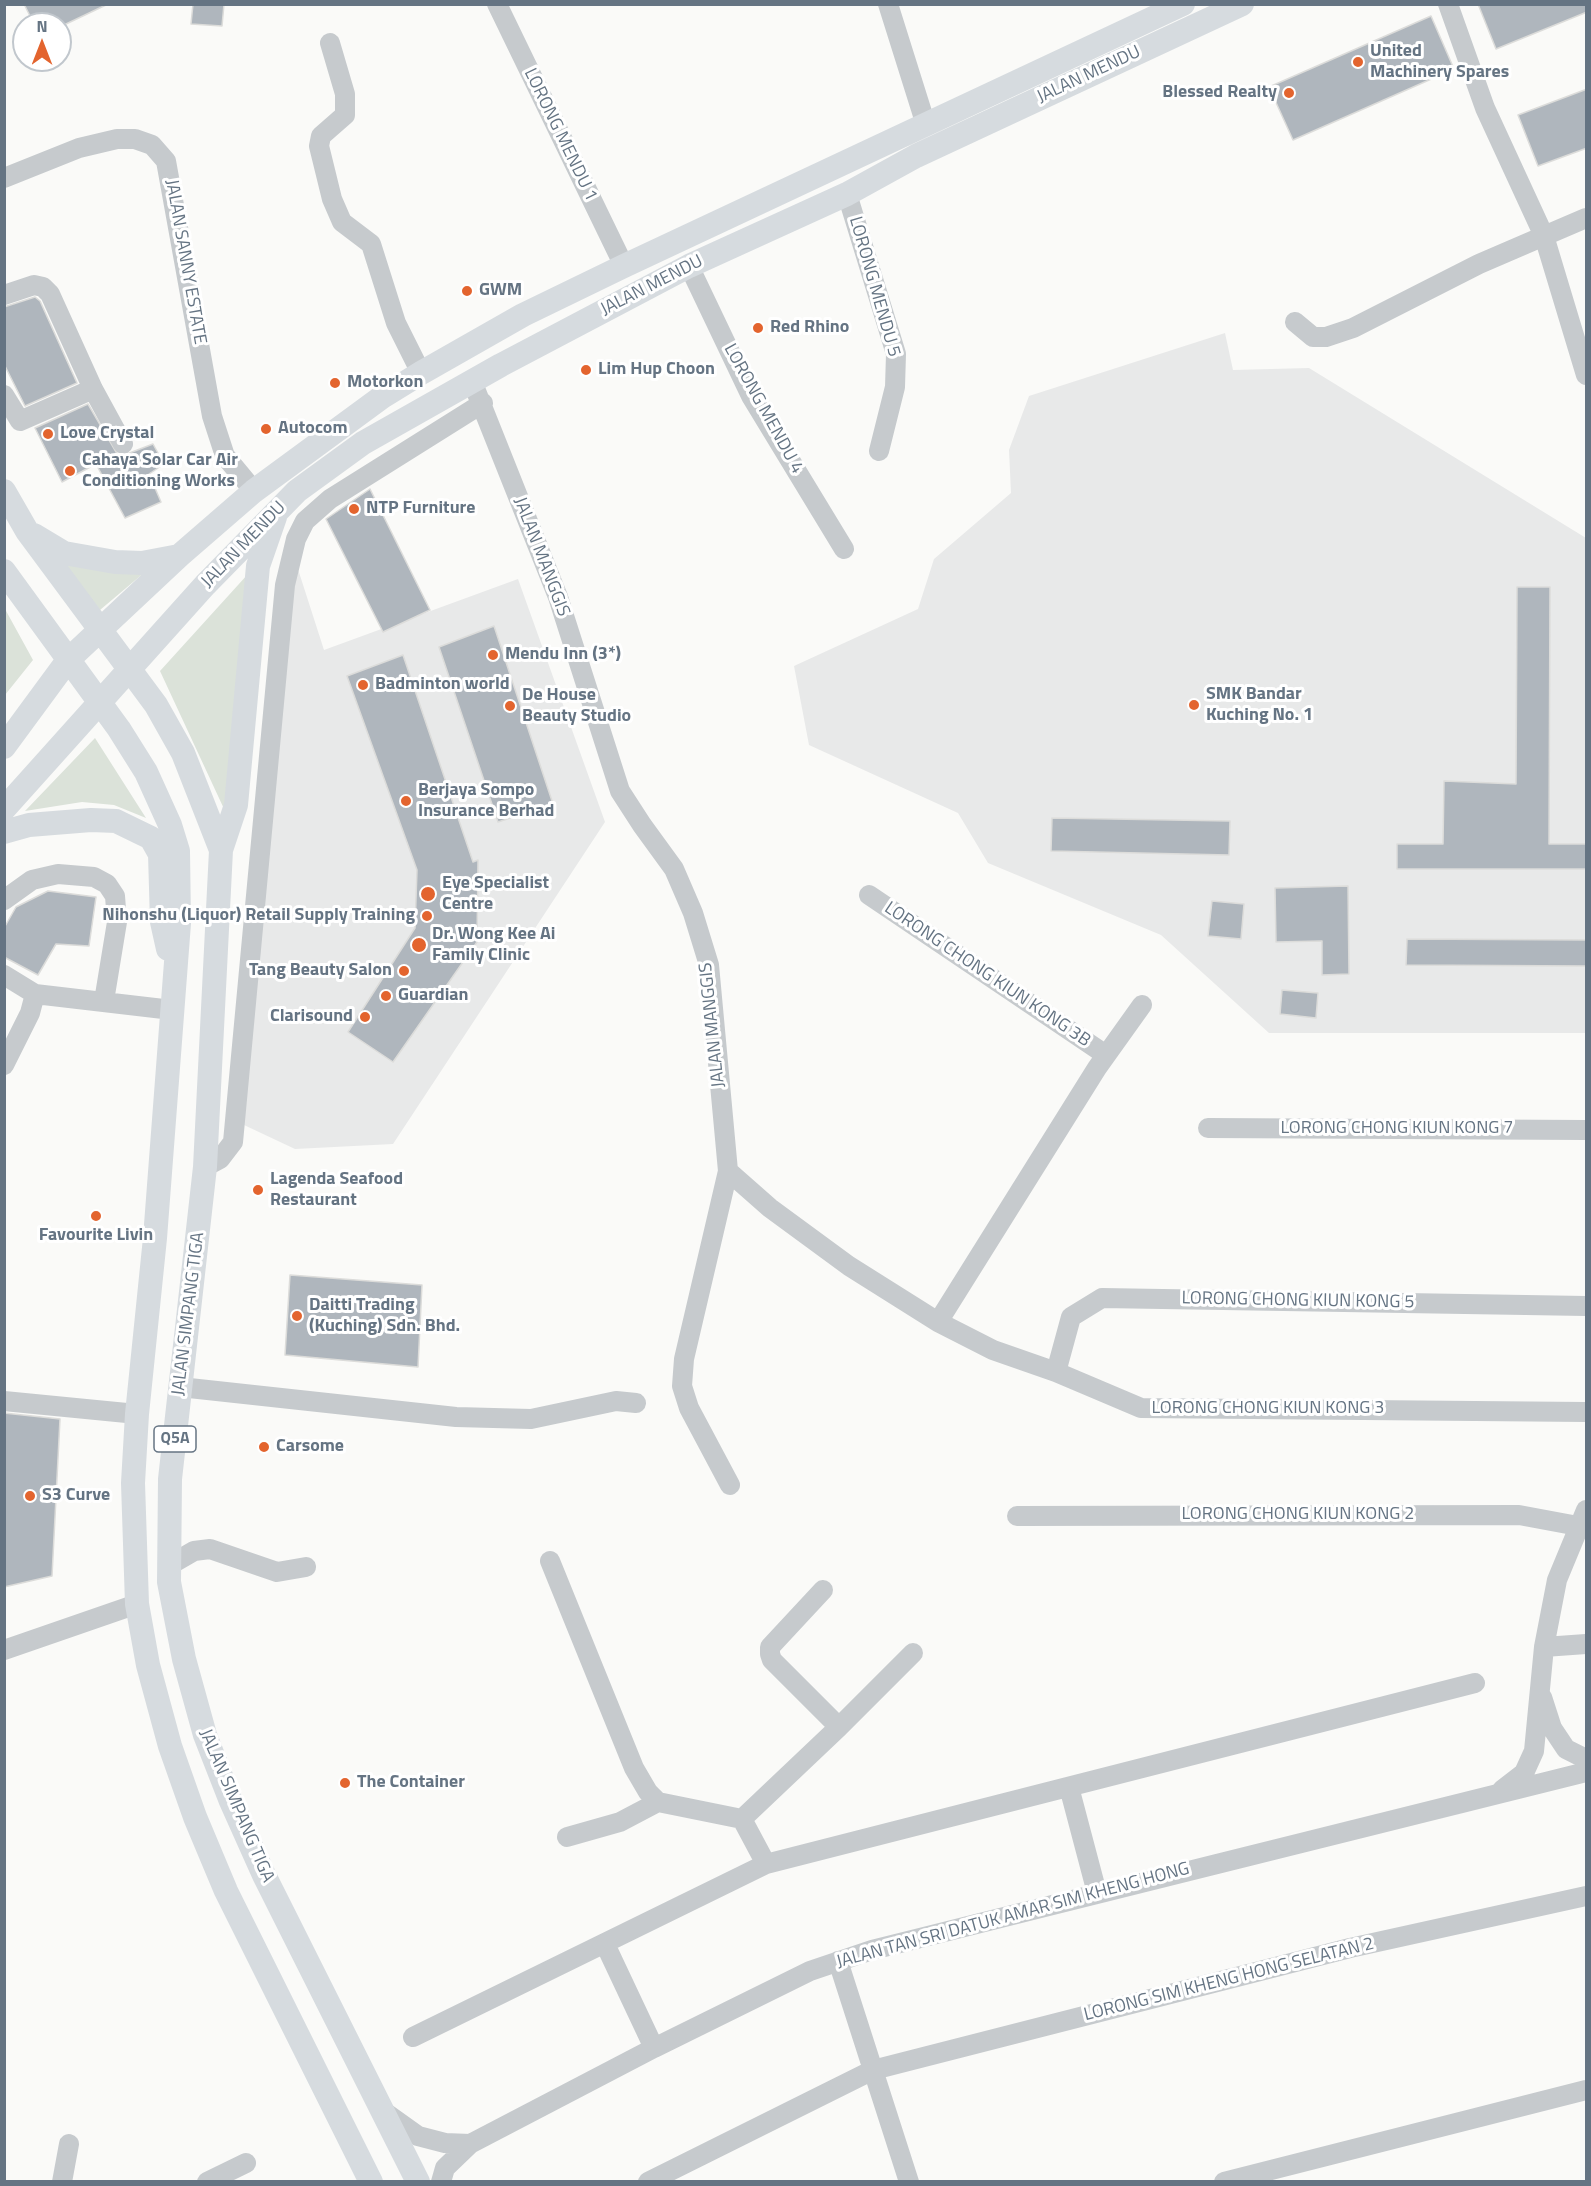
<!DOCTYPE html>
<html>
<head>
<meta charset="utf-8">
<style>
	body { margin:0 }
	#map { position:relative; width:1591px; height:2186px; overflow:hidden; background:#fafaf8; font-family:"Titillium Web",sans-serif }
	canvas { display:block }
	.frame { position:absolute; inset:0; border:6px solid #657483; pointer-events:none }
	.north { position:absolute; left:12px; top:12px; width:60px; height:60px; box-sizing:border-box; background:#fff; border:2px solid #c1c7cd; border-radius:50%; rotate:0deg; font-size:16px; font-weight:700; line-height:24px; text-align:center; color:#657483 }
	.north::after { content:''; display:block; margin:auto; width:21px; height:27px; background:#e3642e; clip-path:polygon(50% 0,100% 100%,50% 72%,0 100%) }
</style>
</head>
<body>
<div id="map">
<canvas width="1591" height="2186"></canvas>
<div class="frame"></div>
<div class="north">N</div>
</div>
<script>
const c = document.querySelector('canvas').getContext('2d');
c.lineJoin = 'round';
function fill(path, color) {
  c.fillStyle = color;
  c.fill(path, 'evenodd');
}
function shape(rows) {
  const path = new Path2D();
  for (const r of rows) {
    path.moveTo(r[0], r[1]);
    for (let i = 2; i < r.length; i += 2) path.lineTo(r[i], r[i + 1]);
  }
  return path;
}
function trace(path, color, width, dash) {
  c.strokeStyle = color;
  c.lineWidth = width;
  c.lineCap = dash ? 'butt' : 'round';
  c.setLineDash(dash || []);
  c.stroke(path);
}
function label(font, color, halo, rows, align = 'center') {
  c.font = font + ' "Titillium Web",sans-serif';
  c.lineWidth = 6;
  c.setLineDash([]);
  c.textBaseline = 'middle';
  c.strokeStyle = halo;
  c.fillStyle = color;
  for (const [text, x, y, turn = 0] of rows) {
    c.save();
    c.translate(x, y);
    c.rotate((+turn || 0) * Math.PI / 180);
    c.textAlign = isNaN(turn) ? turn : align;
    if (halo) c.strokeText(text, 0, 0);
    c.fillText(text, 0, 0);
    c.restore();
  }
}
fill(shape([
	[1225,333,1233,370,1309,368,1586,538,1586,1033,1269,1033,1161,935,988,863,958,813,809,745,794,666,918,609,934,559,1011,493,1009,450,1029,396],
	[296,563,324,650,518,579,605,822,393,1144,295,1149,244,1125]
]), '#e8e9e9');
fill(shape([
	[64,564,145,572,100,610],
	[248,574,225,811,160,671],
	[5,609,33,660,5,695,4,695],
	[95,738,146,818,114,805,82,802,25,811]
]), '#dbe2d9');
const building = shape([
	[24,4,108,4,66,24,34,24,24,4],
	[193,4,224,4,222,26,191,24,193,4],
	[1478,4,1587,4,1587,12,1496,49,1478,4],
	[1431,16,1454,69,1293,140,1269,87,1431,16],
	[1587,89,1587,148,1538,166,1518,115,1587,89],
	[35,297,40,301,77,383,25,406,4,364,4,307,35,297],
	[88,404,119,457,153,444,164,464,149,474,161,502,125,518,96,464,62,482,35,428,88,404],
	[370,489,430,610,383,632,326,519,370,489],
	[1517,587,1550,587,1549,844,1587,844,1587,869,1397,869,1397,844,1443,844,1444,781,1516,784,1517,587],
	[494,626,553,804,498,822,439,647,494,626],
	[403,655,473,862,478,860,477,942,393,1062,348,1032,415,928,417,870,347,676,403,655],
	[1052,818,1230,821,1229,855,1051,851,1052,818],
	[1348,886,1349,974,1322,975,1322,941,1276,942,1275,888,1348,886],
	[48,891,96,897,89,946,56,944,38,975,4,957,4,928,16,907,48,891],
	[1212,901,1244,904,1241,939,1208,936,1212,901],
	[1407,939,1587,940,1587,966,1406,965,1407,939],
	[1282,990,1318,993,1316,1018,1280,1014,1282,990],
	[290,1275,422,1285,418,1367,285,1355,290,1275],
	[4,1413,60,1419,52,1576,4,1587,4,1413]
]);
fill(building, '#afb6bd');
trace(building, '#dcdcda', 1.5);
trace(shape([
	[497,4,624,266],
	[888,4,926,125],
	[330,43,345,94,345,115,321,136,319,146,332,199,342,222,371,244,396,323,421,373],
	[4,178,79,148,117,139,135,139,152,145,166,161,212,416,225,456,254,491],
	[847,194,896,354,895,387,879,451],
	[1586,218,1544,236,1586,375],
	[689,266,751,396,844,549],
	[4,295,34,285,43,287,50,294,93,389,123,444],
	[1295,322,1313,337,1326,337,1353,328,1479,264,1544,236,1485,108,1448,4],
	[472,381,558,597,620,791,642,825,674,869,693,913,709,965,728,1171,684,1359,682,1386,689,1408,730,1485],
	[4,395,20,421,93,389],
	[869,895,1106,1055],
	[4,900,32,880,58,874,94,877,107,884,115,896,117,922,104,1001],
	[4,975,35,994,172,1010],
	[4,1065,30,1013,35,994],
	[1208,1128,1586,1130],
	[205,1167,220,1159,233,1142,285,585,296,539,305,521,330,499,483,403],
	[728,1171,770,1208,849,1266,938,1322,993,1350,1056,1372,1141,1408,1586,1412],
	[938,1322,1097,1068,1142,1005],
	[1056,1372,1071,1317,1102,1298,1586,1306],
	[180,1387,456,1417,531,1419,616,1401,636,1403],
	[4,1401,137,1414],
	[1017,1516,1519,1515,1578,1526],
	[550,1561,634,1768,648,1792,658,1802,742,1819,766,1864],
	[168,1566,194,1551,210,1549,277,1572,306,1567],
	[823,1590,770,1647,770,1654,772,1660,839,1727],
	[1544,1647,1586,1644],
	[4,1650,137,1604],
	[1542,1697,1552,1728,1566,1749,1586,1759],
	[1069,1787,1097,1893],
	[1502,1790,1524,1773,1534,1751,1544,1647,1557,1580,1586,1510],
	[742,1819,839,1727,913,1653],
	[567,1837,620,1822,658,1802],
	[605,1944,654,2048],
	[838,1961,909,2182],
	[413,2037,766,1864,1475,1683],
	[383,2111,418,2136,445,2143,470,2144],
	[62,2182,69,2144],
	[207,2182,246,2163],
	[441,2182,445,2168,470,2144,654,2048,810,1971,872,1950,1586,1772],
	[648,2182,873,2070,1350,1948,1586,1896],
	[1224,2182,1586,2090]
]), '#c6cacd', 20);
trace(shape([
	[4,491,27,531,156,705,183,753,221,850,205,1167,170,1479,169,1582,184,1659,205,1735,230,1799,264,1875,418,2182],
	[34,535,64,553,115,562,142,563,179,556],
	[4,571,119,729,146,772,170,825,178,851,179,923,155,1238,137,1414,133,1483,137,1604,148,1665,170,1746,195,1817,226,1891,371,2182],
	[4,747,68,660,179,556,254,491,382,397,421,373,523,315,624,266,1183,4],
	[4,809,205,585,297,491,363,443,501,365,689,266,847,194,916,156,1242,4],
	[4,832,29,825,91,820,116,821,151,838,160,854,162,922,168,949],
	[221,850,236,805,258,566,275,517]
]), '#d6dbdf', 24);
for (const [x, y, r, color] of [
	[1358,62,6,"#e3642e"],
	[1289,93,6,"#e3642e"],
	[467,291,6,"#e3642e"],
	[758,328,6,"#e3642e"],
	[586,370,6,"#e3642e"],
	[335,383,6,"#e3642e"],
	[266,429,6,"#e3642e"],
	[48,434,6,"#e3642e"],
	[70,471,6,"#e3642e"],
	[354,509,6,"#e3642e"],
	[493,655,6,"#e3642e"],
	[363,685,6,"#e3642e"],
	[1194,705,6,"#e3642e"],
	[510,706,6,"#e3642e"],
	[406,801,6,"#e3642e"],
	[428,894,8,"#e3642e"],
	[427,916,6,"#e3642e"],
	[419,945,8,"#e3642e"],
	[404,971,6,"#e3642e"],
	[386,996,6,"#e3642e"],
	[365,1017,6,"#e3642e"],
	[258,1190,6,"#e3642e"],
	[96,1216,6,"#e3642e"],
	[297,1316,6,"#e3642e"],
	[264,1447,6,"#e3642e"],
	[30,1496,6,"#e3642e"],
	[345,1783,6,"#e3642e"]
]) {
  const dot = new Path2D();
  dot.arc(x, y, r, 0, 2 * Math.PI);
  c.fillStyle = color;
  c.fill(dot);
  trace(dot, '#fff', 2);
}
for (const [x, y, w] of [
	[175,1439,42]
]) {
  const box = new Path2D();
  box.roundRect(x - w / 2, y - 13, w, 26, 4.5);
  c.fillStyle = '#fff';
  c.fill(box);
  trace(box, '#657483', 1.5);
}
label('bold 16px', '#657483', null, [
	["Q5A",175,1439]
]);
label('bold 18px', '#657483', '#fff', [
	["United",1370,52],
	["Machinery Spares",1370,73],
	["Blessed Realty",1277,93,"right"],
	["GWM",479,291],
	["Red Rhino",770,328],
	["Lim Hup Choon",598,370],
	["Motorkon",347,383],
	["Autocom",278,429],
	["Love Crystal",60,434],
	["Cahaya Solar Car Air",82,461],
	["Conditioning Works",82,482],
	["NTP Furniture",366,509],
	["Mendu Inn (3*)",505,655],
	["Badminton world",375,685],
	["SMK Bandar",1206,695],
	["Kuching No. 1",1206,716],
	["De House",522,696],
	["Beauty Studio",522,717],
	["Berjaya Sompo",418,791],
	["Insurance Berhad",418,812],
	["Eye Specialist",442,884],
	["Centre",442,905],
	["Nihonshu (Liquor) Retail Supply Training",415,916,"right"],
	["Dr. Wong Kee Ai",432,935],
	["Family Clinic",432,956],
	["Tang Beauty Salon",392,971,"right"],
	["Guardian",398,996],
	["Clarisound",353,1017,"right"],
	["Lagenda Seafood",270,1180],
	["Restaurant",270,1201],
	["Favourite Livin",96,1236,"center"],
	["Daitti Trading",309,1306],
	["(Kuching) Sdn. Bhd.",309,1327],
	["Carsome",276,1447],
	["S3 Curve",42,1496],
	["The Container",357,1783]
], 'left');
label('18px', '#657483', '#fff', [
	["JALAN MENDU",1089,75,-25],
	["LORONG MENDU 1",560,135,64],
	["JALAN SANNY ESTATE",185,262,80],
	["JALAN MENDU",652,286,-27],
	["LORONG MENDU 5",874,287,74],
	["LORONG MENDU 4",763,409,61],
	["JALAN MENDU",244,545,-46],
	["JALAN MANGGIS",541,557,69],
	["LORONG CHONG KIUN KONG 3B",987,975,34],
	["JALAN MANGGIS",713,1025,-96],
	["LORONG CHONG KIUN KONG 7",1397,1129],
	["LORONG CHONG KIUN KONG 5",1298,1301,1],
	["JALAN SIMPANG TIGA",189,1314,-83],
	["LORONG CHONG KIUN KONG 3",1268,1409],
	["LORONG CHONG KIUN KONG 2",1298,1515],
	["JALAN SIMPANG TIGA",236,1806,67],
	["JALAN TAN SRI DATUK AMAR SIM KHENG HONG",1013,1916,-15],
	["LORONG SIM KHENG HONG SELATAN 2",1229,1980,-14]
]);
</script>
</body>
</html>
